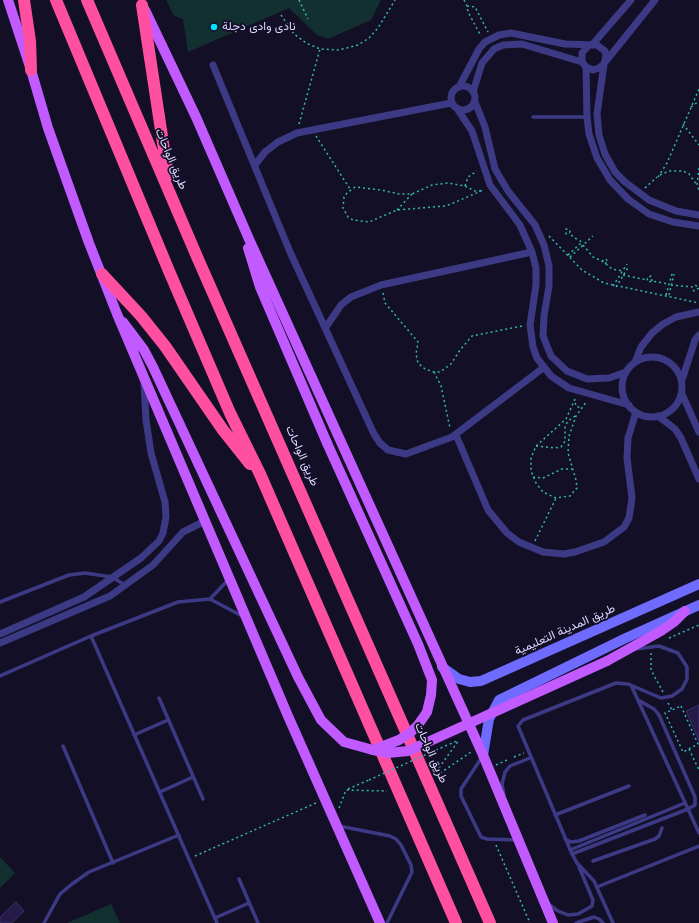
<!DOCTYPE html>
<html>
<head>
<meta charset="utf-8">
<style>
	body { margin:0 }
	canvas { display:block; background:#130f26 }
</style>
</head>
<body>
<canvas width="699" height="923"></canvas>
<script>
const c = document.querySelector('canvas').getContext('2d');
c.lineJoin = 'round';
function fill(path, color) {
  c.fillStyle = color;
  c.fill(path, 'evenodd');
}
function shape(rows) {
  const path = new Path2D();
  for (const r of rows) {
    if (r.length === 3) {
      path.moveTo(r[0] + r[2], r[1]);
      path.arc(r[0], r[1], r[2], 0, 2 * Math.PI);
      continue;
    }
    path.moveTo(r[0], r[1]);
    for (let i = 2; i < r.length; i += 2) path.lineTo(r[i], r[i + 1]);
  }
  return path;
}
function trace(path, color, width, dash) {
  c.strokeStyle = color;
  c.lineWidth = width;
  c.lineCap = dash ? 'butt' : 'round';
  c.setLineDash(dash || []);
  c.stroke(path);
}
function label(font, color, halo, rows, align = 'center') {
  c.font = font + ' Helvetica,Vazirmatn,sans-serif';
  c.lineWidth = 3.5;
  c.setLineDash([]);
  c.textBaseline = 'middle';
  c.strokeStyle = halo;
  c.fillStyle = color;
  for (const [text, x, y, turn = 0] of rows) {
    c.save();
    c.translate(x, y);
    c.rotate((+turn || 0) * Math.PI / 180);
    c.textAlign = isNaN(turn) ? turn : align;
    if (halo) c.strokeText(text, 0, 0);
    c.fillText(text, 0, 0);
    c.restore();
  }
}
fill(shape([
	[166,0,381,0,371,20,328,39,317,35,289,8,188,52,183,19,174,16],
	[0,857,15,873,0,888],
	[111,904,120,923,67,923]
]), '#12302f');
const building = shape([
	[699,705,699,741,686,711,699,705],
	[16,902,24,911,12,923,0,923,0,917,16,902]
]);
fill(building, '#241b47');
trace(building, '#3b2d73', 1);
trace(shape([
	[299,0,308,19],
	[464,0,467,6,468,12,481,36],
	[467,6,475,7,488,32],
	[281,15,294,34,306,43,320,49,339,50,358,45,369,38,378,28,395,0],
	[691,107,699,101],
	[299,124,320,49],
	[683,124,699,145],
	[316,136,350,189],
	[699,168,697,185,699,190],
	[660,175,669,171,683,171,689,174,697,185],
	[658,177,667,163,699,89],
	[465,186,468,177,477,171],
	[645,188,657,177],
	[481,191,475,191,465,186,448,183,432,185,412,194,399,194,381,190,355,187,347,193,344,197,343,208,348,217,353,220,369,222,397,210,445,206,451,204,481,191,483,189],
	[397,210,412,194],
	[549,236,582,270,604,283,699,303],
	[583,245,593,257,602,261,604,264,608,262,606,259,602,261],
	[568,255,582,242,573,237,570,233,570,230,566,229,566,234,570,233],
	[570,257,593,236],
	[606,264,612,269,623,271],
	[623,275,647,280],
	[652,281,651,276,647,278,648,282,652,281,669,284],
	[671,285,692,287,695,285,699,288,694,291,692,287],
	[613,286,627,264],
	[616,287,629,266],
	[383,293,385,303,418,342,416,354,418,363,425,369,434,372,440,372,451,364,460,350,472,336,522,326],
	[666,295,672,274],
	[669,295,674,274],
	[434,372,441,386,450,428],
	[575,399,566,419,536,446,531,458,531,471,536,483,543,492,556,498,570,496,577,488,576,480,568,453,569,436,576,416,587,401],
	[575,403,577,407,582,407],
	[536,446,555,448,561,447,565,441,565,426,568,421,575,416],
	[533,477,543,478,562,469,572,469],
	[535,541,556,498],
	[669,638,699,625],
	[651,653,651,670,663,692],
	[668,703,672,710],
	[681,706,698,744,683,752,665,713,681,706],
	[689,749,699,770],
	[436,750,457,741],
	[514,757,524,753],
	[496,765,507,760],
	[436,772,459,740],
	[436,776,471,752],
	[348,789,369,780],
	[339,808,346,790,387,791],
	[496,845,530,923],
	[195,856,316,803]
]), '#2fb8b0', 1.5, [2, 3]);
trace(shape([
	[533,117,587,117],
	[210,599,228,580],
	[0,602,69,575,85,573,112,577,125,585],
	[91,636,217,923],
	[0,676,91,636,178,602,210,599,242,616],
	[631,685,699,833],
	[159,698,203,799],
	[134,735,168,720],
	[63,746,113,863],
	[482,757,461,789,461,796,481,837,487,839,517,840],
	[160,792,193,777],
	[504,795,502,784,505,772,510,766,530,758],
	[555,815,629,786],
	[339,826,390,836,396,839,401,845,411,865,412,872,387,923],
	[565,839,571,842,579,841,645,815],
	[570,850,685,803],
	[572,854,688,809,695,805,695,797,659,715,654,709,638,700],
	[593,861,655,839,659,836,662,828],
	[239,879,258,923],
	[597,887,699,846],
	[547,903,558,911,568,915,578,914,592,906,593,900,579,867],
	[215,918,249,903],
	[44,923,60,894,72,884,89,872,179,835],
	[576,923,594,917,599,919,603,923],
	[613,923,594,881,577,863,572,854,518,726,523,720,616,683,628,684,661,698,672,696,682,689,687,679,687,667,678,653,659,646,636,649]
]), '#3d3a85', 3.5);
trace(shape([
	[592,45,631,0],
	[606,61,655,0],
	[604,64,597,114,599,135,605,154,615,172,625,182,649,200,676,211,699,215],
	[213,65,290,252,374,434,380,443,388,450,406,454,452,437,543,368],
	[586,67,587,117,589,134,597,158,610,180,628,199,649,214,673,222,699,226],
	[463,98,12],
	[459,87,479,49,485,42,499,35,511,33,565,44,597,45,605,51,606,56,604,64,599,68,593,70,586,67,582,62,582,53,588,46],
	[473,92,482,63,494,49,503,45,522,44,582,62],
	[475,102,485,127,495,169,508,191,535,225,544,245,549,266,549,286,544,316,543,336,551,356,567,371,587,379,609,378,626,372],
	[458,110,472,131,490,185,520,225,532,252,536,268,536,285,530,325,533,347,537,358,551,376,569,388,629,405],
	[255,165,265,152,278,142,297,133,451,103],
	[326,327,341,305,351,297,381,285,532,252],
	[652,387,30],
	[635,362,641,347,652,333,663,324,676,317,699,312],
	[682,380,695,340,699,335],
	[682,394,699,432],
	[658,416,675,429,681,438,699,479],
	[456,435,488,510,507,533,519,542,543,552,564,554,575,552,604,542,624,527,629,518,632,498,627,458,628,438,636,412],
	[0,634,84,597,141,558,159,541,163,533,166,517,165,502,151,453,146,420,144,383],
	[0,643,110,596,153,565,183,532,205,521]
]), '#3d3a85', 7);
trace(shape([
	[442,667,459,679,470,682,481,681,699,584],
	[483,755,489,719,499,700,626,638,699,605]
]), '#6f6bff', 10);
trace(shape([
	[8,0,31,70,48,128,89,243,117,314,288,716,380,923],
	[145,10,196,117,249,239,483,755,553,923],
	[248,248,260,287,327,443],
	[123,322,144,350,153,367,298,677,321,720,344,742,373,750],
	[607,661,661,631,674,622,685,611]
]), '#c25bff', 10);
trace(shape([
	[24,0,30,41,31,70],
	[56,0,169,271,230,413,260,474,456,923],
	[87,0,198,259,490,923],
	[142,5,168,176],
	[102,274,141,316,165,346,223,430,250,464]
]), '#ff4fa3', 12);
trace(shape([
	[369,780,436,750]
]), '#2fb8b0', 1.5, [2, 3]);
trace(shape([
	[327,443,418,644,432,680,431,695,427,712,418,725,410,733,399,740,373,750],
	[373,750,388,753,408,751,607,661]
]), '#c25bff', 10);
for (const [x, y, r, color] of [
	[214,27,4,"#00e5ff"]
]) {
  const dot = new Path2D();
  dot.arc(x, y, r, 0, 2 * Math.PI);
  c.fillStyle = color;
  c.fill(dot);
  trace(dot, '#130f26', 1.5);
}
label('12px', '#d9d4ff', '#130f26', [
	["نادى وادى دجلة",222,27]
], 'left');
label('12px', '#d9d4ff', '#130f26', [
	["طريق الواحات",171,159,67],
	["طريق الواحات",302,456,66],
	["طريق المدينة التعليمية",565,630,-24],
	["طريق الواحات",431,753,66]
]);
</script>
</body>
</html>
